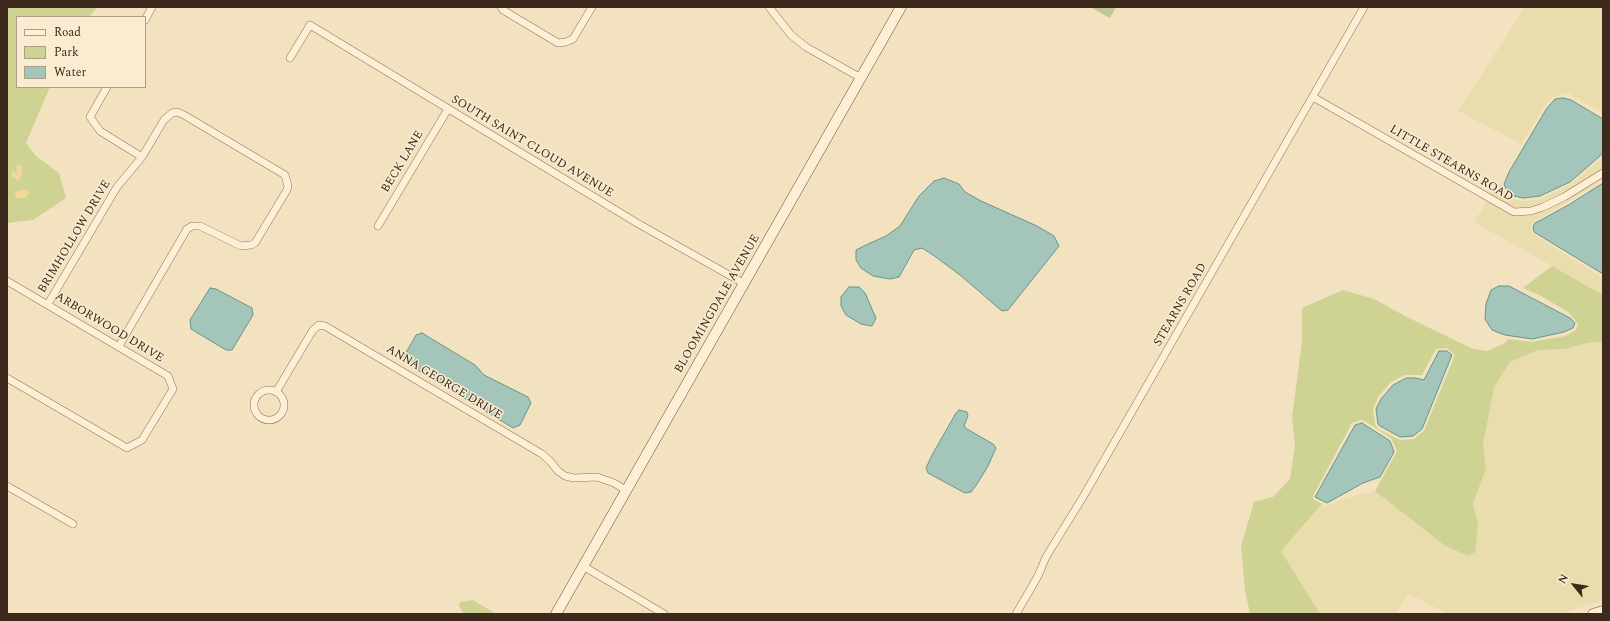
<!DOCTYPE html>
<html>
<head>
<meta charset="utf-8">
<style>
	body { margin:0 }
	#map { position:relative; width:1610px; height:621px; overflow:hidden; background:#f3e2c0; font-family:Spectral,serif }
	canvas { display:block }
	.frame { position:absolute; inset:0; border:8px solid #3d2a1c; pointer-events:none }
	.legend { position:absolute; left:16px; top:16px; width:130px; height:72px; box-sizing:border-box; background:#f9ecd1; border:1px solid #ae9e89; margin:0; padding:5px 7px; list-style:none; font-size:12px; color:#3d2a1c }
	.legend li { display:flex; align-items:center; gap:8px; height:20px }
	.legend b { width:20px; border:1px solid #ae9e89 }
	.north { position:absolute; left:1554px; top:565px; width:40px; height:40px; -webkit-text-stroke:3px #f9ecd1; paint-order:stroke; rotate:300deg; font-size:11px; font-weight:700; line-height:16px; text-align:center; color:#3d2a1c }
	.north::after { content:''; display:block; margin:auto; width:14px; height:18px; background:#3d2a1c; clip-path:polygon(50% 0,100% 100%,50% 72%,0 100%) }
</style>
</head>
<body>
<div id="map">
<canvas width="1610" height="621"></canvas>
<div class="frame"></div>
<ul class="legend">
<li><b style="height:5px;background:#fdefd5"></b>Road</li>
<li><b style="height:11px;background:#ced393"></b>Park</li>
<li><b style="height:11px;background:#a4c5ba"></b>Water</li>
</ul>
<div class="north">N</div>
</div>
<script>
const c = document.querySelector('canvas').getContext('2d');
c.lineJoin = 'round';
function fill(path, color) {
  c.fillStyle = color;
  c.fill(path, 'evenodd');
}
function shape(rows) {
  const path = new Path2D();
  for (const r of rows) {
    if (r.length === 3) {
      path.moveTo(r[0] + r[2], r[1]);
      path.arc(r[0], r[1], r[2], 0, 2 * Math.PI);
      continue;
    }
    path.moveTo(r[0], r[1]);
    for (let i = 2; i < r.length; i += 2) path.lineTo(r[i], r[i + 1]);
  }
  return path;
}
function trace(path, color, width, dash) {
  c.strokeStyle = color;
  c.lineWidth = width;
  c.lineCap = dash ? 'butt' : 'round';
  c.setLineDash(dash || []);
  c.stroke(path);
}
function label(font, color, halo, rows, align = 'center') {
  c.font = font + ' Spectral,serif';
  c.lineWidth = 3;
  c.setLineDash([]);
  c.textBaseline = 'middle';
  c.strokeStyle = halo;
  c.fillStyle = color;
  for (const [text, x, y, turn = 0] of rows) {
    c.save();
    c.translate(x, y);
    c.rotate((+turn || 0) * Math.PI / 180);
    c.textAlign = isNaN(turn) ? turn : align;
    if (halo) c.strokeText(text, 0, 0);
    c.fillText(text, 0, 0);
    c.restore();
  }
}
fill(shape([
	[1525,7,1603,7,1603,113,1567,93,1553,97,1547,102,1521,144,1458,111],
	[1603,158,1603,168,1597,173,1562,194,1541,204,1529,207,1515,209,1490,195,1498,183,1502,186,1505,193,1513,199,1523,201,1541,199,1572,184],
	[1603,178,1603,179,1568,202,1533,221,1530,227,1533,234,1603,278,1603,295,1474,222,1487,201,1515,216,1532,214,1566,200],
	[1603,342,1603,600,1560,614,1448,614,1409,594,1395,614,1320,614,1281,551,1321,505,1328,506,1340,500,1375,491,1444,545,1478,524,1473,503,1486,469,1483,444,1492,389,1510,362,1538,350,1565,349,1588,343]
]), '#eaddad');
fill(shape([
	[7,7,97,7,89,17,17,17,17,87,50,87,26,143,36,156,59,173,66,198,33,220,7,223],
	[1552,266,1603,295,1603,342,1588,343,1565,349,1538,350,1510,362,1494,387,1483,444,1486,469,1473,503,1478,524,1475,552,1468,556,1444,545,1375,491,1397,451,1391,438,1363,420,1360,420,1352,423,1313,496,1313,499,1322,504,1321,505,1281,551,1320,614,1250,614,1245,590,1241,546,1254,502,1273,497,1290,479,1295,446,1292,417,1302,342,1302,308,1343,290,1374,299,1405,316,1473,349,1487,351,1505,343,1508,339,1532,342,1565,336,1576,330,1578,324,1568,312,1539,295,1523,288],
	[1447,348,1455,355,1424,431,1414,439,1400,440,1378,429,1375,424,1373,409,1378,397,1391,382,1405,375,1422,375,1436,349],
	[473,600,496,614,464,614,459,606,460,602]
]), '#ced393');
fill(shape([
	[19,164,22,166,22,175,20,179,18,180,12,177,11,174,13,171,17,175,16,167],
	[24,189,29,192,26,198,17,198,14,195,16,192]
]), '#f2d79a');
fill(shape([
	[1090,7,1116,7,1110,18]
]), '#c2c693');
const water = shape([
	[1563,98,1571,100,1603,119,1603,152,1600,156,1570,182,1540,196,1523,198,1514,196,1507,191,1504,184,1509,172,1547,108,1555,99,1563,98],
	[944,178,959,184,965,192,981,201,1037,226,1054,236,1059,246,1008,310,1002,311,960,275,933,255,922,248,914,250,899,277,890,279,873,276,861,268,856,260,856,250,866,245,886,236,900,226,919,196,934,181,944,178],
	[1603,183,1603,274,1534,232,1533,227,1535,223,1541,220,1570,204,1603,183],
	[1499,286,1509,286,1570,318,1575,323,1573,328,1564,332,1532,339,1505,335,1492,330,1485,319,1486,304,1491,290,1499,286],
	[849,287,859,287,865,293,876,318,872,326,861,324,846,315,841,306,841,297,849,287],
	[210,288,216,289,252,308,253,315,232,350,226,350,191,329,190,320,210,288],
	[422,333,475,365,484,375,528,397,531,403,520,425,513,428,406,363,404,356,416,335,422,333],
	[1439,351,1447,351,1452,355,1422,429,1413,436,1400,437,1380,426,1378,424,1376,409,1381,399,1393,385,1406,378,1416,378,1424,380,1439,351],
	[959,410,967,412,968,416,964,426,967,429,993,444,996,448,988,466,977,484,971,492,965,493,928,473,926,468,932,455,956,413,959,410],
	[1362,423,1390,441,1394,452,1380,477,1363,483,1327,503,1315,497,1355,425,1362,423]
]);
fill(water, '#a4c5ba');
trace(water, '#699488', 1);
const street = shape([
	[501,7,503,10,558,43,566,42,573,39,592,7],
	[769,7,791,35,806,47,861,78],
	[145,20,152,7],
	[290,58,310,25,637,223,745,284],
	[107,87,90,117,100,131,142,157],
	[1313,97,1514,212,1531,211,1543,207,1564,197,1603,173],
	[378,226,448,109],
	[7,281,168,376,173,389,142,440,127,448,7,378],
	[48,304,117,187,142,157,164,120,172,113,177,112,184,115,285,175,288,186,287,190,255,243,251,245,241,246,200,226,192,226,187,229,119,346],
	[269,405,15],
	[276,392,313,330,319,325,325,326,542,454,550,461,558,471,565,476,574,478,597,477,614,483,626,490],
	[7,486,73,524],
	[583,566,664,614],
	[1016,614,1038,576,1046,557,1083,497,1364,7]
]);
const secondary = shape([
	[556,614,901,7],
	[1593,614,1603,611]
]);
trace(street, '#8f7256', 8);
trace(secondary, '#705239', 11);
trace(street, '#fdefd5', 7);
trace(secondary, '#fdefd5', 10);
label('12px', '#3d2a1c', '#f9ecd1', [
	["SOUTH SAINT CLOUD AVENUE",532,147,31],
	["BECK LANE",403,162,-59],
	["LITTLE STEARNS ROAD",1451,164,30],
	["BRIMHOLLOW DRIVE",75,237,-59],
	["BLOOMINGDALE AVENUE",718,304,-60],
	["STEARNS ROAD",1181,305,-60],
	["ARBORWOOD DRIVE",109,328,31],
	["ANNA GEORGE DRIVE",444,383,31]
]);
</script>
</body>
</html>
